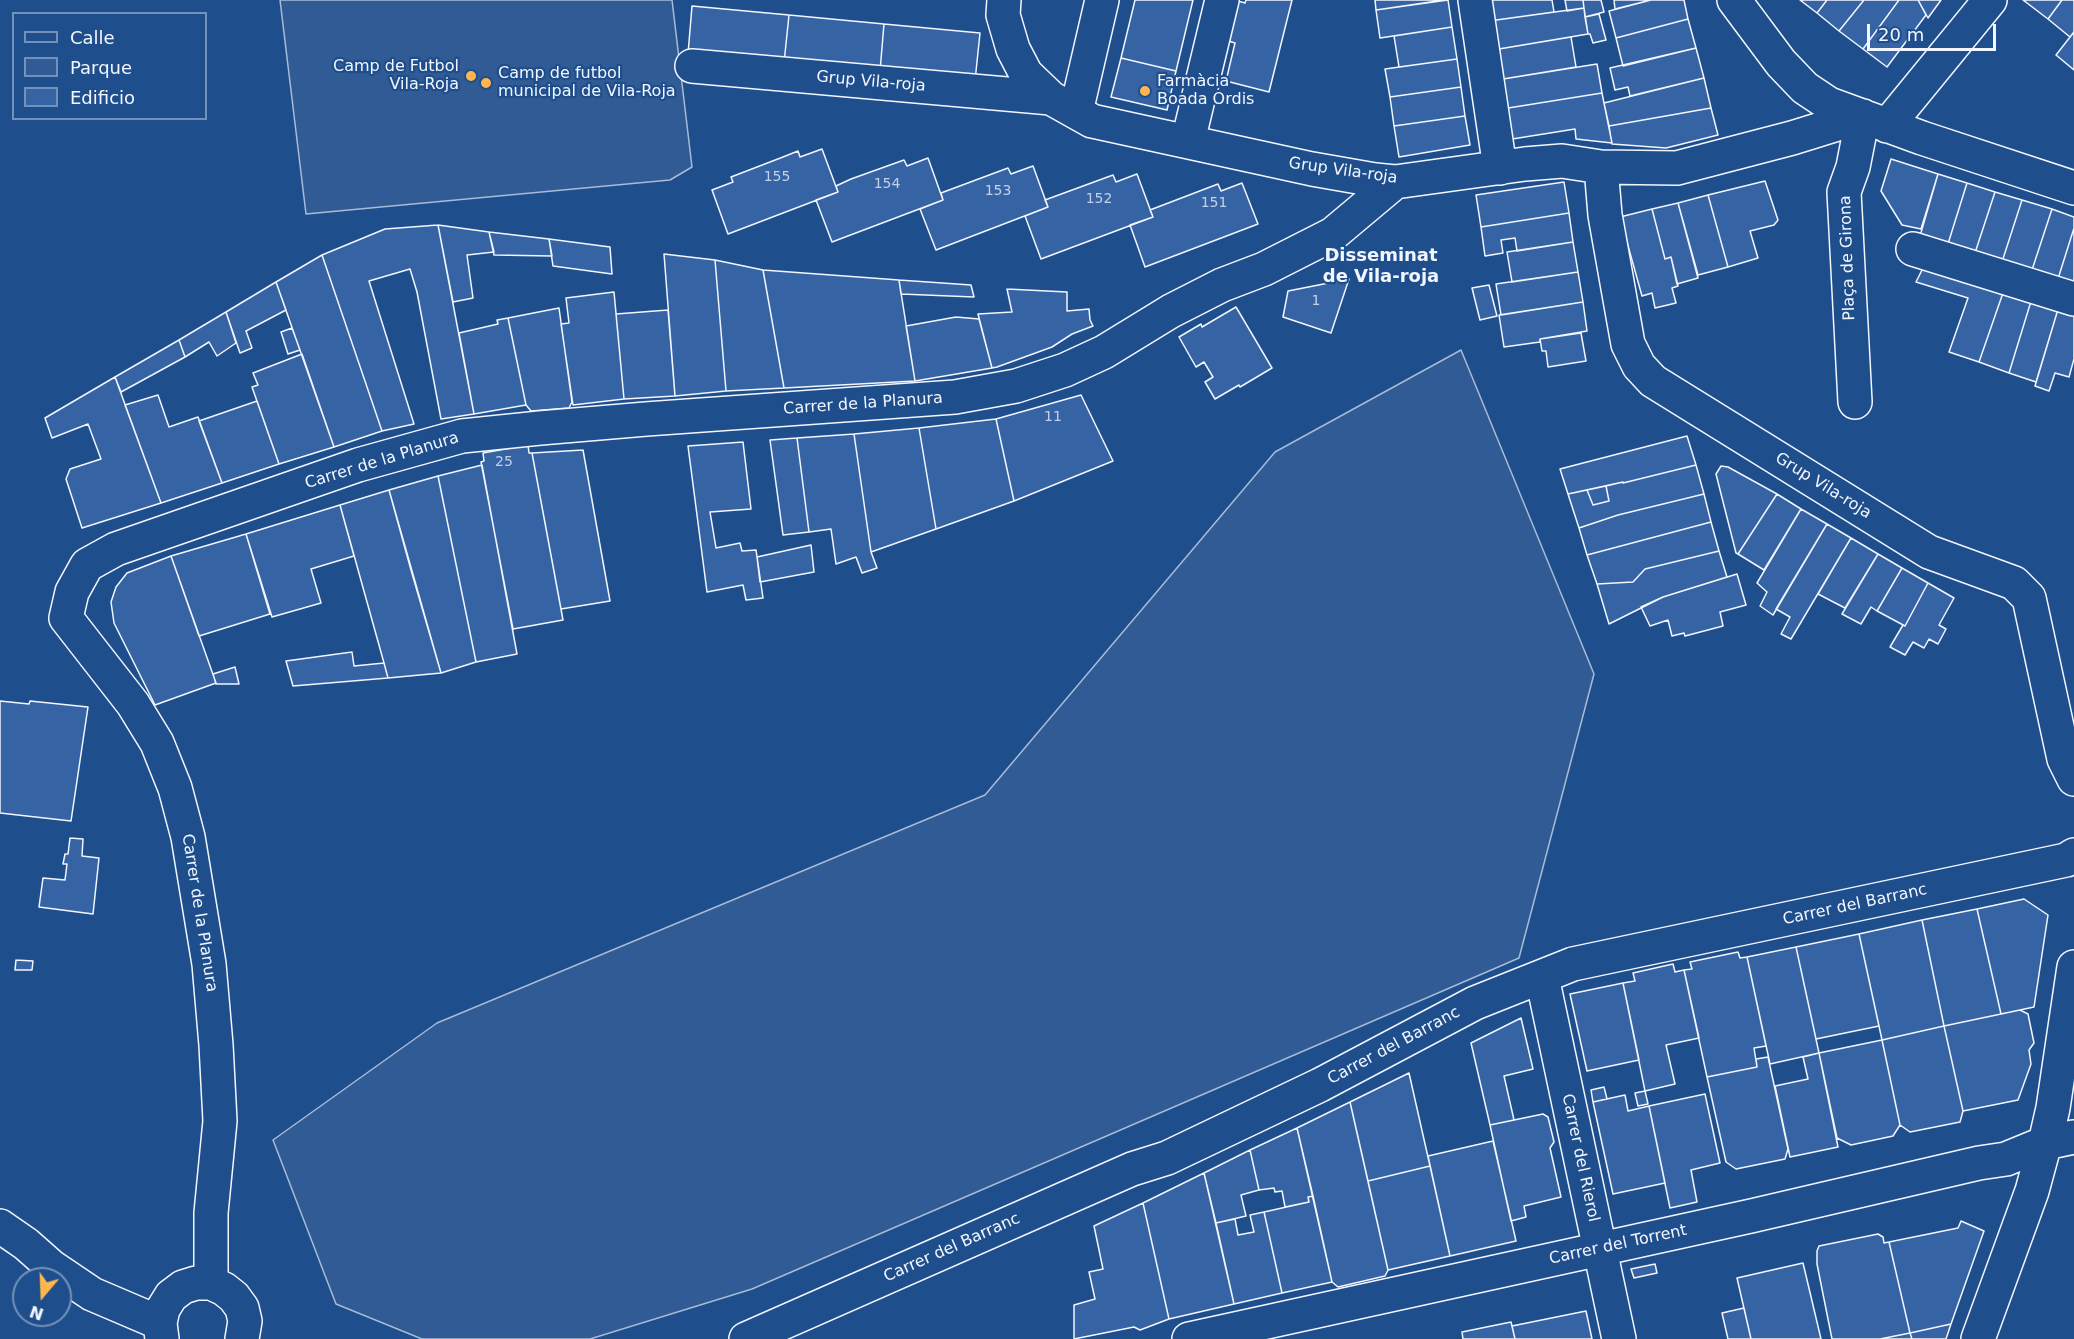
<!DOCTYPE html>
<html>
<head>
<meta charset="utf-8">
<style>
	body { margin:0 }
	#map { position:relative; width:2074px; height:1339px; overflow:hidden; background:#1f4e8c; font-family:"DejaVu Sans",sans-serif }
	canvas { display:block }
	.legend { position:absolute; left:12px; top:12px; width:195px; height:108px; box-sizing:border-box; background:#1f4e8c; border:2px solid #7391ba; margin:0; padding:8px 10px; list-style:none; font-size:18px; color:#f2f6ff }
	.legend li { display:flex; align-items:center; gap:12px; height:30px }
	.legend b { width:30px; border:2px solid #7391ba }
	.north { position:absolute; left:12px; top:1267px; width:60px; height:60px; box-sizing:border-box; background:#1f4e8c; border:2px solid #7391ba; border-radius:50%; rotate:199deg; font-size:16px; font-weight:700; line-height:24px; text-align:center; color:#f2f6ff }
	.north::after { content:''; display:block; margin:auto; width:21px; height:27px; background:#ffb74d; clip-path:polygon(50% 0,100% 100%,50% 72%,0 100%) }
	.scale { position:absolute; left:1867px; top:24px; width:129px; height:27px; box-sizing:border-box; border:3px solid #f2f6ff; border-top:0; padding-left:8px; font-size:18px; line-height:21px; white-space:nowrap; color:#f2f6ff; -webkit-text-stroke:4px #1f4e8c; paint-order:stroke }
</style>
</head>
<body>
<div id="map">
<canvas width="2074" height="1339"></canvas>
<ul class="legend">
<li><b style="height:8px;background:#1f4e8c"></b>Calle</li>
<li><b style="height:16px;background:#305b95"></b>Parque</li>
<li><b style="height:16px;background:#3563a3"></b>Edificio</li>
</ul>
<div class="north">N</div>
<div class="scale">20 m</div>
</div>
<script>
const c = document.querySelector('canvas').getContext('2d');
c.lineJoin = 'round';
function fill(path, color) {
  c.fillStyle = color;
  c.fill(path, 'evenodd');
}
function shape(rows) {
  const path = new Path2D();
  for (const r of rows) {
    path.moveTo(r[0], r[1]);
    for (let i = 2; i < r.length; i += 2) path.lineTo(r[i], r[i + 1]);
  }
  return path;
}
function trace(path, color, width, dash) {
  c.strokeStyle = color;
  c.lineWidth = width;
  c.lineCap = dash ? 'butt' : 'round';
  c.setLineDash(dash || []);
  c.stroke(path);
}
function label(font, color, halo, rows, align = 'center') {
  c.font = font + ' "DejaVu Sans",sans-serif';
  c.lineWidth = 4.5;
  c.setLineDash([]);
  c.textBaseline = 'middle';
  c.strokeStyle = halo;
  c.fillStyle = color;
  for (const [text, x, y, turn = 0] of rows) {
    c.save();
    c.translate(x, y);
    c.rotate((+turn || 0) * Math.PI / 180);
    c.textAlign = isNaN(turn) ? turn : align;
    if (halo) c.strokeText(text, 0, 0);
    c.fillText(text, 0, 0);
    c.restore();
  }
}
const green = shape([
	[280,0,672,0,692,167,670,180,306,214,280,0],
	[1461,350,1594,674,1519,958,752,1289,590,1339,422,1339,336,1304,273,1140,437,1023,985,795,1275,452,1461,350]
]);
fill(green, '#305b95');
trace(green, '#a8bbd7', 1.5);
const building = shape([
	[1135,0,1193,0,1176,71,1121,58,1135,0],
	[1246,0,1292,0,1269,92,1226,81,1235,43,1228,41,1238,1,1245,3,1246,0],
	[1375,0,1444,0,1376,10,1375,0],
	[1448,0,1452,27,1380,38,1376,10,1448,0],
	[1486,0,1552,0,1554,12,1489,21,1486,0],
	[1565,0,1583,0,1584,8,1567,11,1565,0],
	[1583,0,1601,0,1604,12,1585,17,1583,0],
	[1614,0,1651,0,1615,9,1614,0],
	[1651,0,1684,0,1688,19,1616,38,1609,11,1651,0],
	[1800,0,1827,0,1817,13,1800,0],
	[1827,0,1864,0,1839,31,1817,13,1827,0],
	[1864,0,1899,0,1863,49,1839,31,1864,0],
	[1899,0,1918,0,1926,15,1887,67,1863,49,1899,0],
	[1918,0,1941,0,1928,18,1918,0],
	[2023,0,2062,0,2048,19,2023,0],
	[2062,0,2074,0,2074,32,2070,37,2048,19,2062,0],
	[692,6,789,15,784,63,688,54,692,6],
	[1584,8,1588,34,1493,50,1489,21,1584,8],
	[1599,14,1606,40,1593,43,1590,34,1588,34,1585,17,1599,14],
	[789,15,884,24,880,71,784,63,789,15],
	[1688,19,1696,48,1623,66,1616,38,1688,19],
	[884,24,980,33,975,81,880,71,884,24],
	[1452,27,1457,59,1399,67,1394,36,1452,27],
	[2074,32,2074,70,2056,55,2074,32],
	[1571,37,1576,67,1497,80,1493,50,1571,37],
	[1696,48,1704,78,1630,96,1628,87,1615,90,1610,68,1696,48],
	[1121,58,1176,71,1167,110,1111,97,1121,58],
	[1457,59,1461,87,1390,97,1385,69,1457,59],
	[1597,64,1602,93,1502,109,1497,80,1597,64],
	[1704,78,1711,108,1609,126,1604,103,1704,78],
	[1461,87,1465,116,1394,126,1390,97,1461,87],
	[1602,93,1612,143,1576,139,1575,129,1506,140,1502,109,1602,93],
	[1711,108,1718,135,1666,148,1612,144,1609,126,1711,108],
	[1465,116,1470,145,1399,157,1394,126,1465,116],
	[822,149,838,192,728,234,712,190,733,182,731,177,783,157,798,151,800,157,822,149],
	[928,158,943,200,832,242,816,200,838,192,836,186,851,179,904,160,907,166,928,158],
	[1891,159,1938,174,1921,229,1902,225,1881,191,1891,159],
	[1033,166,1048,207,936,250,920,209,943,200,941,193,1008,168,1011,174,1033,166],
	[1137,174,1153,217,1041,259,1025,216,1048,207,1045,200,1113,175,1116,182,1137,174],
	[1938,174,1967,183,1947,247,1920,236,1938,174],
	[1765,181,1778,220,1774,225,1750,231,1758,258,1728,267,1708,195,1765,181],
	[1564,182,1569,213,1481,227,1476,195,1564,182],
	[1242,183,1258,224,1145,267,1130,225,1153,217,1150,210,1218,184,1221,191,1242,183],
	[1967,183,1995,192,1974,256,1947,247,1967,183],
	[1995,192,2022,200,2001,265,1974,256,1995,192],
	[1708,195,1728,267,1698,275,1678,203,1708,195],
	[2022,200,2052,209,2031,273,2001,265,2022,200],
	[1678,203,1698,278,1677,284,1671,257,1665,259,1652,209,1678,203],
	[1652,209,1665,259,1671,257,1678,286,1672,288,1676,303,1655,308,1652,293,1642,296,1620,217,1652,209],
	[2052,209,2074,217,2074,228,2057,282,2031,273,2052,209],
	[1569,213,1573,242,1517,251,1515,238,1501,240,1503,253,1485,256,1481,227,1569,213],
	[438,225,489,232,494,252,467,255,473,298,453,302,438,225],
	[438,225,474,414,441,419,417,292,410,269,369,281,414,424,382,431,322,255,385,229,438,225],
	[2074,228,2074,287,2057,282,2074,228],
	[489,232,549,239,552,256,494,255,489,232],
	[549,239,610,247,612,274,553,266,549,239],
	[1573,242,1578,272,1512,282,1507,252,1573,242],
	[664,254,715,260,726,391,675,396,664,254],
	[322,255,382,431,334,447,276,282,322,255],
	[715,260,763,270,784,388,726,391,715,260],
	[1924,266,2004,290,1979,362,1949,352,1968,298,1916,282,1924,266],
	[763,270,899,280,915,381,784,388,763,270],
	[1578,272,1583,302,1501,315,1496,284,1578,272],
	[1349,279,1331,333,1283,317,1288,291,1349,279],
	[899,280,971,285,974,297,901,294,899,280],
	[276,282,286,310,246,331,252,348,240,353,226,312,276,282],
	[1489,285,1497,316,1480,320,1472,288,1489,285],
	[1007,289,1067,292,1067,311,1089,309,1090,320,1093,326,1072,334,1052,347,997,367,992,368,978,314,1012,312,1007,289],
	[2004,290,2032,298,2009,373,1979,362,2004,290],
	[614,292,624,399,573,405,561,324,569,323,566,298,614,292],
	[2032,298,2059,306,2036,382,2009,373,2032,298],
	[1583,302,1587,331,1540,339,1540,342,1504,347,1499,315,1583,302],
	[2059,306,2074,311,2074,359,2069,377,2055,373,2049,391,2035,386,2059,306],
	[1236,307,1272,368,1240,387,1239,385,1215,399,1205,382,1213,377,1204,362,1196,367,1179,337,1201,324,1202,327,1236,307],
	[559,308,572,402,569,408,531,411,526,405,508,318,559,308],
	[668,310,675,396,624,399,616,314,668,310],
	[226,312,236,343,217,356,209,342,185,357,179,340,226,312],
	[956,317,979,319,992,368,915,381,906,326,956,317],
	[508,318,526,405,474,414,459,333,498,324,497,320,508,318],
	[292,328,300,350,288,354,281,332,292,328],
	[1581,333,1586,361,1548,367,1546,351,1542,351,1540,339,1581,333],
	[179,340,185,357,121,392,115,377,179,340],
	[302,354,334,447,279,464,252,387,258,385,253,373,302,354],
	[115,377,161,503,82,528,66,479,70,469,101,459,88,424,52,438,45,418,115,377],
	[158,395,169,427,198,417,222,483,161,503,125,405,158,395],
	[1081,395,1113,461,1014,501,996,419,1081,395],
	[257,401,279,464,222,483,199,421,257,401],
	[996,419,1014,501,936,529,919,428,996,419],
	[919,428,936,529,871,552,854,434,919,428],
	[854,434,871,552,877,568,862,573,856,557,836,564,831,529,809,532,797,438,854,434],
	[1687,436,1696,465,1623,483,1623,482,1568,494,1560,469,1687,436],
	[797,438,809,532,783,535,770,440,797,438],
	[743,442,751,509,710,512,716,548,740,543,742,551,756,550,763,598,746,600,743,585,707,592,688,446,743,442],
	[528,445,529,453,532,453,563,620,513,629,481,462,484,461,483,453,528,445],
	[583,450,610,601,561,609,532,453,583,450],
	[482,465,517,654,476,662,438,476,482,465],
	[1696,465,1704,494,1618,515,1579,528,1568,494,1587,490,1593,505,1609,501,1606,486,1623,482,1623,483,1696,465],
	[1721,466,1728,467,1777,494,1738,554,1736,553,1716,474,1721,466],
	[438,476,476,662,441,673,389,490,438,476],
	[1606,486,1609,501,1593,505,1587,490,1606,486],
	[389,490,411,570,441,673,388,678,384,663,340,505,389,490],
	[1704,494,1711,522,1587,555,1579,528,1618,515,1704,494],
	[1777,494,1801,509,1764,570,1738,554,1777,494],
	[340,505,354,556,311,569,321,603,272,617,246,534,340,505],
	[1801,509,1827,524,1773,615,1760,606,1767,592,1757,583,1801,509],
	[1711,522,1719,551,1645,569,1633,582,1597,584,1587,555,1711,522],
	[1827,524,1851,538,1791,639,1781,634,1790,617,1776,609,1827,524],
	[246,534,270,614,199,636,171,556,246,534],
	[1851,538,1878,554,1845,608,1818,594,1851,538],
	[811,545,814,572,760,582,757,557,811,545],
	[1719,551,1727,577,1663,597,1609,624,1597,584,1633,582,1645,569,1719,551],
	[1878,554,1902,568,1877,611,1871,607,1861,624,1842,614,1878,554],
	[171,556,216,683,155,705,114,623,111,602,116,587,127,573,171,556],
	[1902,568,1928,583,1905,626,1877,611,1902,568],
	[1737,574,1746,605,1720,612,1723,626,1685,636,1684,633,1672,636,1668,620,1650,626,1641,607,1663,597,1737,574],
	[1928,583,1954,598,1939,625,1946,629,1938,644,1929,639,1924,648,1913,642,1905,655,1890,647,1903,625,1905,626,1928,583],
	[352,652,354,666,384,663,388,678,293,686,286,661,352,652],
	[235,667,239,684,216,684,213,674,235,667],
	[0,701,29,704,30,701,88,707,71,821,0,813,0,701],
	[70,838,83,839,82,856,99,858,93,914,39,907,43,878,65,880,67,864,63,864,65,854,68,854,70,838],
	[2024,899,2048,915,2034,1007,2001,1014,1977,909,2024,899],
	[1977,909,2001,1014,1944,1026,1922,920,1977,909],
	[1922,920,1944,1026,1882,1040,1859,934,1922,920],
	[1859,934,1879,1026,1816,1039,1796,947,1859,934],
	[1796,947,1819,1053,1770,1064,1747,957,1796,947],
	[1738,952,1740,958,1747,957,1766,1046,1754,1048,1757,1067,1707,1077,1684,970,1692,969,1690,962,1738,952],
	[16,960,33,961,32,970,15,970,16,960],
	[1673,964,1675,972,1684,970,1699,1038,1666,1045,1675,1084,1645,1091,1623,983,1635,981,1633,973,1673,964],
	[1623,983,1639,1060,1587,1071,1570,994,1623,983],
	[2020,1010,2028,1014,2034,1043,2029,1050,2031,1064,2018,1100,1963,1111,1944,1026,2020,1010],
	[1521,1018,1533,1069,1504,1076,1514,1120,1490,1125,1471,1043,1521,1018],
	[1944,1026,1963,1111,1960,1122,1910,1132,1900,1125,1882,1040,1944,1026],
	[1882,1040,1900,1125,1893,1136,1851,1145,1837,1138,1819,1053,1882,1040],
	[1819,1053,1838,1147,1790,1157,1775,1086,1808,1079,1803,1057,1819,1053],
	[1768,1057,1788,1149,1785,1159,1736,1169,1726,1162,1707,1077,1757,1067,1756,1059,1768,1057],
	[1409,1073,1430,1166,1368,1181,1350,1102,1409,1073],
	[1604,1087,1607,1099,1593,1102,1591,1090,1604,1087],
	[1645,1091,1648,1104,1638,1106,1635,1093,1645,1091],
	[1705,1094,1720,1163,1691,1170,1697,1202,1670,1208,1649,1106,1705,1094],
	[1625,1095,1628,1111,1649,1106,1665,1183,1613,1194,1593,1102,1625,1095],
	[1350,1102,1388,1270,1385,1276,1338,1287,1332,1282,1297,1128,1350,1102],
	[1543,1114,1548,1117,1554,1142,1550,1148,1561,1197,1524,1206,1526,1217,1511,1221,1490,1125,1543,1114],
	[1297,1128,1313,1196,1308,1197,1309,1202,1285,1207,1282,1191,1275,1192,1274,1188,1259,1190,1250,1150,1297,1128],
	[1493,1141,1516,1241,1450,1256,1428,1156,1493,1141],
	[1250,1150,1259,1190,1241,1195,1246,1216,1216,1223,1204,1173,1250,1150],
	[1430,1166,1450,1256,1388,1270,1368,1181,1430,1166],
	[1204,1173,1234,1304,1169,1319,1143,1203,1204,1173],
	[1313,1196,1332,1282,1282,1293,1264,1212,1309,1202,1308,1197,1313,1196],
	[1143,1203,1169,1319,1140,1330,1134,1327,1074,1339,1074,1305,1095,1299,1089,1272,1103,1269,1094,1226,1143,1203],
	[1264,1212,1282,1293,1234,1304,1216,1223,1235,1219,1238,1235,1254,1232,1250,1215,1264,1212],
	[1961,1221,1984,1231,1951,1324,1910,1333,1889,1242,1958,1228,1961,1221],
	[1878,1234,1883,1237,1884,1243,1889,1242,1910,1333,1880,1339,1832,1339,1817,1264,1817,1251,1819,1246,1878,1234],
	[1803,1263,1821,1339,1751,1339,1737,1278,1803,1263],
	[1655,1264,1657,1273,1634,1278,1631,1269,1655,1264],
	[1744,1308,1751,1339,1728,1339,1722,1313,1744,1308],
	[1586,1311,1592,1339,1515,1339,1512,1326,1586,1311],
	[1511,1322,1515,1339,1463,1339,1462,1332,1511,1322],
	[1951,1324,1946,1339,1912,1339,1910,1333,1951,1324],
	[1910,1333,1912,1339,1880,1339,1910,1333]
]);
fill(building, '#3563a3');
trace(building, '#f2f6ff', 1.5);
const street = shape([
	[1004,0,1003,15,1013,49,1026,74,1051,98,1092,121,1312,169,1375,180,1395,182,1525,164,1562,161,1601,167,1677,168,1792,138,1863,116],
	[1475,0,1500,168],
	[1734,0,1781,63,1805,88,1829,104,1922,138,2074,188],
	[692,66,1051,98],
	[1076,112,1102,0],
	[1887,126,1990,0],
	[1188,141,1222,0],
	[1601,167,1605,215,1628,344,1639,366,1653,381,1929,552,2014,583,2029,598,2064,759,2074,779],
	[1913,249,2074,299],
	[1855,402,1844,192,1853,167,1863,116],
	[1542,977,1619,1339],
	[0,1226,26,1244,52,1267,92,1294,160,1323],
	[211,1283,211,1213,220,1121,216,1045,209,964,188,837,175,788,157,743,133,704,66,618,72,592,87,565,116,549,358,465,462,436,540,428,646,419,955,397,1016,386,1065,370,1104,352,1171,311,1222,285,1264,269,1333,234,1395,182],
	[162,1339,160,1323,163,1309,171,1296,183,1287,196,1283,211,1283,224,1289,234,1297,242,1308,245,1321,242,1339],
	[746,1339,1132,1169,1167,1158,1320,1085,1475,1003,1573,964,2066,860,2074,855],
	[1189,1339,1751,1216,1979,1163,2006,1159,2045,1143,2074,1137],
	[1978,1339,2032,1191,2045,1143,2053,1108,2074,967]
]);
trace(street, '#f2f6ff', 36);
trace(street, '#1f4e8c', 33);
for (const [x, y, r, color] of [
	[471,76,6,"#ffb74d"],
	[486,83,6,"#ffb74d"],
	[1145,91,6,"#ffb74d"]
]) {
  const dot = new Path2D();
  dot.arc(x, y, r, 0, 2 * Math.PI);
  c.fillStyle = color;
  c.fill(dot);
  trace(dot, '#1f4e8c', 2);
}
label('14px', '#c3d1e8', null, [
	["155",777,177],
	["154",887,184],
	["153",998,191],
	["152",1099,199],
	["151",1214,203],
	["1",1316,301],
	["11",1053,417],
	["25",504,462]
]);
label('16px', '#f2f6ff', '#1f4e8c', [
	["Camp de Futbol",459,67,"right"],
	["Vila-Roja",459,85,"right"],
	["Camp de futbol",498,74],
	["municipal de Vila-Roja",498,92],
	["Farmàcia",1157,82],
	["Boada Ordis",1157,100]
], 'left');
label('16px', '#f2f6ff', '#1f4e8c', [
	["Grup Vila-roja",871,82,5],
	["Grup Vila-roja",1343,171,8],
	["Plaça de Girona",1848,258,-92],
	["Carrer de la Planura",863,404,-4],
	["Carrer de la Planura",382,461,-17],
	["Grup Vila-roja",1823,486,32],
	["Carrer del Barranc",1855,905,-12],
	["Carrer de la Planura",199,913,81],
	["Carrer del Barranc",1394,1046,-28],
	["Carrer del Rierol",1580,1158,78],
	["Carrer del Torrent",1618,1245,-12],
	["Carrer del Barranc",952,1248,-24]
]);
label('bold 18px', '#f2f6ff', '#1f4e8c', [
	["Disseminat",1381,256],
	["de Vila-roja",1381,277]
]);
</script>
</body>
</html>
